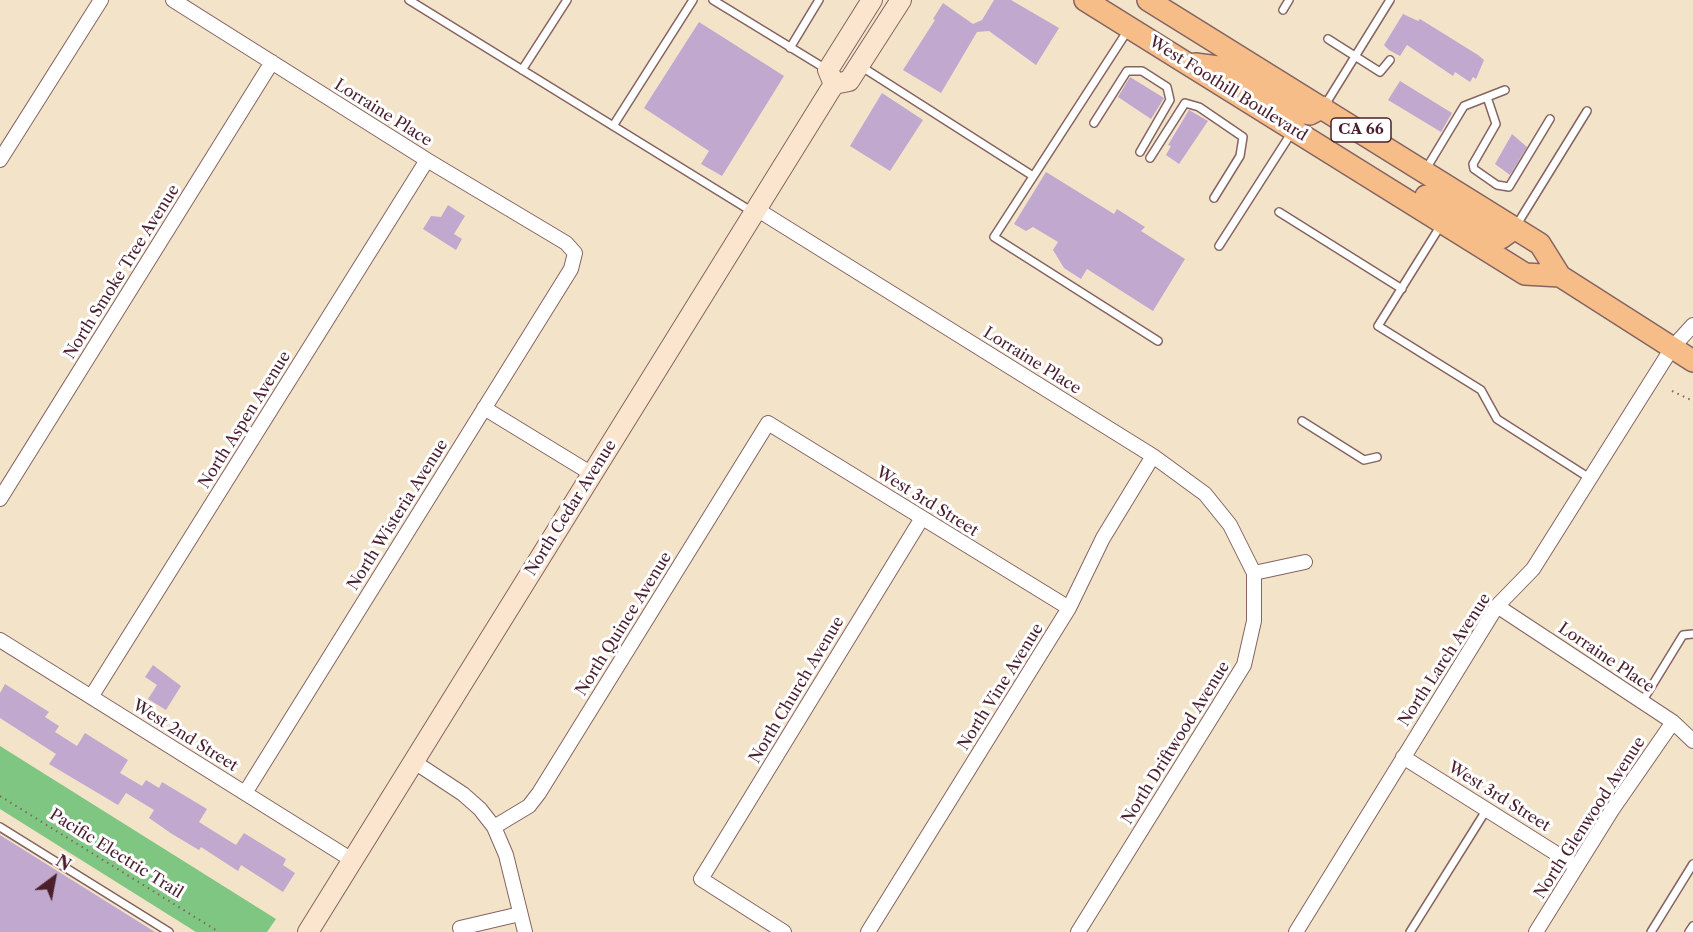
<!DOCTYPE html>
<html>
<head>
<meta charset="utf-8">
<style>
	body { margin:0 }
	#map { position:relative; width:1693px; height:932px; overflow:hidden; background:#f3e3c9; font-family:"Libre Caslon Text",serif }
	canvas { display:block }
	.north { position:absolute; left:24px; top:848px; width:60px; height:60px; -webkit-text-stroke:4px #fff; paint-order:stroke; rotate:32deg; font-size:16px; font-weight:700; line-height:24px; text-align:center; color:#4a1f2b }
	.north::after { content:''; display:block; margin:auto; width:21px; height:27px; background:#4a1f2b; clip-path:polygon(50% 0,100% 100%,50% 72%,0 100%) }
</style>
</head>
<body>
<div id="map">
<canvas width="1693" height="932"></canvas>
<div class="north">N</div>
</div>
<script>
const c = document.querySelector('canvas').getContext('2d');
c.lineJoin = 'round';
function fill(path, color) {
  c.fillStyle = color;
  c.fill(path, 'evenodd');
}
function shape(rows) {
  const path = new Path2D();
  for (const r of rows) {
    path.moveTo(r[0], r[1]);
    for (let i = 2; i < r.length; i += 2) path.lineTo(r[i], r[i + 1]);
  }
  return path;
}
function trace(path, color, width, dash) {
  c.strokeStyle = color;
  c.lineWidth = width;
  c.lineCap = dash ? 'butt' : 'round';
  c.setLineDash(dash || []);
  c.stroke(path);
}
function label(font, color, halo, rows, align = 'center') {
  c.font = font + ' "Libre Caslon Text",serif';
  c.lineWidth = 6;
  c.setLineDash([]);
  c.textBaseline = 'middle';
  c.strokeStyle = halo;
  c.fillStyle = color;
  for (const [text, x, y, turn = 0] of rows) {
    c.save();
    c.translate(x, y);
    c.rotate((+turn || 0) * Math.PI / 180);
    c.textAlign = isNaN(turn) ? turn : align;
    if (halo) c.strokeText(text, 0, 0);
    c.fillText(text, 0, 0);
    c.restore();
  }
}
fill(shape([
	[0,746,276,919,267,932,196,932,0,809]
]), '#7fc682');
fill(shape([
	[994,0,1011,0,1059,28,1036,65,989,31,977,32,941,93,903,70,935,20,933,19,943,3,973,24,982,20],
	[1403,14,1418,21,1420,19,1478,55,1484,60,1476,79,1473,77,1470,82,1455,72,1453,76,1407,45,1400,56,1389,50,1384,45],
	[699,22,784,76,722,176,701,164,709,151,644,108],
	[1130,77,1164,98,1151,119,1118,97],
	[1400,81,1452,113,1441,132,1388,100],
	[882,93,923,120,890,171,850,146],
	[1189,110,1208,121,1179,164,1166,155,1171,146,1168,145],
	[1512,134,1527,147,1510,175,1495,164],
	[1046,172,1114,214,1117,209,1145,227,1141,231,1185,259,1153,311,1087,269,1081,279,1064,268,1053,250,1058,242,1033,227,1026,231,1014,224],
	[448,205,465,216,454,234,462,239,456,250,423,229,431,216,441,217],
	[153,665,181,686,166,710,148,699,157,685,145,677],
	[5,684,49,712,45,717,59,726,55,732,77,746,85,733,128,760,120,773,142,786,146,780,159,788,162,782,207,809,199,822,223,837,236,845,244,833,286,859,283,865,295,873,283,892,241,865,238,871,201,847,199,850,172,834,149,818,154,810,126,793,118,805,49,764,56,754,0,718,0,693],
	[0,835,155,932,0,932]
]), '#c0a8cf');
const service = shape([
	[409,0,751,211],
	[713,0,826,69],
	[1283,10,1289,0],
	[1128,30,994,237,1158,341],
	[1328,39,1380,72,1390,60],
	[790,48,819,0],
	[862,67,1033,176],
	[522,70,567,0],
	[1487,97,1496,124,1473,164,1474,169,1497,185,1509,187,1550,119],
	[1325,105,1390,0],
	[1094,123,1127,71,1142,71,1167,87,1170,100,1140,152],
	[613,126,693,0],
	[1150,158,1185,103,1199,107,1243,137,1240,156,1214,198],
	[1426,169,1464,106,1505,90],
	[1279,212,1402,289],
	[1441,225,1378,326,1481,390,1497,419,1591,479],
	[1516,226,1587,111],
	[1219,246,1292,132],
	[1302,421,1364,460,1377,457],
	[1642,702,1683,635,1693,634],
	[0,827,169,932],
	[1410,932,1487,809],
	[1651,932,1693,864],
	[1689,932,1693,926]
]);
const minor = shape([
	[173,0,427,160,566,243,575,253,571,269,245,793],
	[0,160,101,0],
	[758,210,1153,456,1205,494,1230,525,1254,573,1254,621,1244,665,1078,932],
	[484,408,592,474],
	[0,499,272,62],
	[1254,573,1305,562],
	[1497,606,1673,722,1693,741],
	[0,640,352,860],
	[91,697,427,160],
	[1403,757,1576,866],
	[413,761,463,794,480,809,494,827,506,855,525,932],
	[494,827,529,806,539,793,768,423,1069,608],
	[460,928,520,914],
	[784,932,701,879,922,518],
	[868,932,1069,608,1103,538,1153,456],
	[1296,932,1497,606,1533,569,1672,348,1693,325],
	[1536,932,1612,810,1673,722]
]);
const secondary = shape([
	[834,84,828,70,872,0],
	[308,932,834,84,849,81,901,0]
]);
const primary = shape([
	[1085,0,1525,274,1560,276],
	[1148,0,1540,244,1560,276,1693,361],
	[1195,64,1226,68,1294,111,1310,114,1323,107],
	[1426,196,1501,238,1515,228]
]);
trace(service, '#856462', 10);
trace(minor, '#856462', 16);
trace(secondary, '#856462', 22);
trace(primary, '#856462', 24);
trace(shape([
	[1672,391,1693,401],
	[0,796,219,932]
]), '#856462', 2, [1.5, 4.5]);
trace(service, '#fff', 7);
trace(minor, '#fff', 14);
trace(secondary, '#fce5cf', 20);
trace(primary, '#f7bd88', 21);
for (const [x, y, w] of [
	[1361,130,60]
]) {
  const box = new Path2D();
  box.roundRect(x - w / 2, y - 12, w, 24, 4.5);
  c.fillStyle = '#fff';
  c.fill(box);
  trace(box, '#4a1f2b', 1.5);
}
label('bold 15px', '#4a1f2b', null, [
	["CA 66",1361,130]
]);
label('16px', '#4a1f2b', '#fff', [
	["West Foothill Boulevard",1228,89,32],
	["Lorraine Place",383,113,32],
	["North Smoke Tree Avenue",122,272,-58],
	["Lorraine Place",1032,361,32],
	["North Aspen Avenue",245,420,-58],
	["West 3rd Street",927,502,32],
	["North Cedar Avenue",571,508,-58],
	["North Wisteria Avenue",398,515,-58],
	["North Quince Avenue",624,624,-58],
	["Lorraine Place",1606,658,34],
	["North Larch Avenue",1445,660,-57],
	["North Vine Avenue",1001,687,-58],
	["North Church Avenue",797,690,-59],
	["West 2nd Street",185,736,32],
	["North Driftwood Avenue",1176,743,-58],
	["West 3rd Street",1499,797,32],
	["North Glenwood Avenue",1590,818,-57],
	["Pacific Electric Trail",116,854,32]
]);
</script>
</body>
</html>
